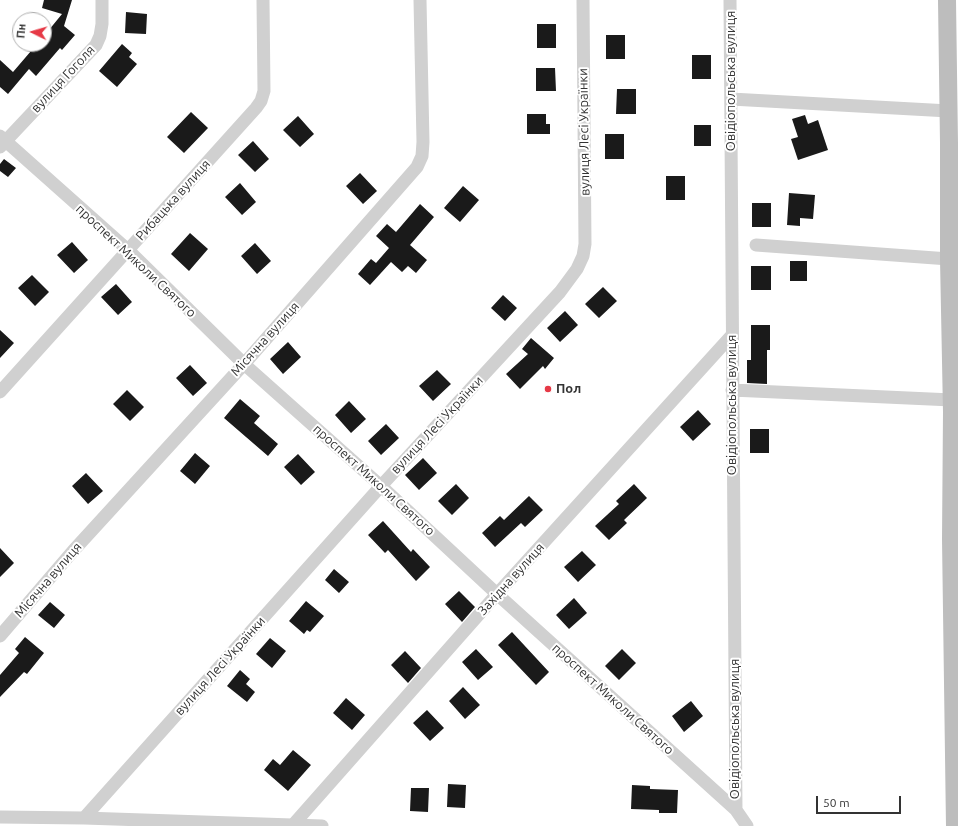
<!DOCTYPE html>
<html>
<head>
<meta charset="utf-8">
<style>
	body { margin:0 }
	#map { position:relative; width:958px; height:826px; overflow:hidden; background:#fff; font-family:Ubuntu,sans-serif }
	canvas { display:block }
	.north { position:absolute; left:12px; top:12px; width:40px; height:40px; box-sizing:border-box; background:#fff; border:1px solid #adadad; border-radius:50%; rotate:275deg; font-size:11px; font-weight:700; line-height:16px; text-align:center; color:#333 }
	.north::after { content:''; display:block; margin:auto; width:14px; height:18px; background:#e63946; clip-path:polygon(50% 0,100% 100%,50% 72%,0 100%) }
	.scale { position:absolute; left:816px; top:796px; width:85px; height:18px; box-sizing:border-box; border:2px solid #333; border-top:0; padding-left:5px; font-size:12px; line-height:14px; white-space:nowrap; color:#333; -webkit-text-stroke:3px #fff; paint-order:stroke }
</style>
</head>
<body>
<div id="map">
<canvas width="958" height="826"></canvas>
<div class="north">Пн</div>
<div class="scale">50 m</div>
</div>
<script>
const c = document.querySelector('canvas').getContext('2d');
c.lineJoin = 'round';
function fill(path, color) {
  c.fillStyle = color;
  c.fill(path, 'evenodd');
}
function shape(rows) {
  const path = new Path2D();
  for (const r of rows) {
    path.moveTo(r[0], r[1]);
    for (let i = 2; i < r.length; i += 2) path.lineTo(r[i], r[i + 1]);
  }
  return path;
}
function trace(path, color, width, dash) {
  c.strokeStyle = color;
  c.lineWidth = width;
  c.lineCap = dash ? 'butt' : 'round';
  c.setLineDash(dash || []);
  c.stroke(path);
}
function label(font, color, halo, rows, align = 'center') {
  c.font = font + ' Ubuntu,sans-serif';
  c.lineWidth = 4;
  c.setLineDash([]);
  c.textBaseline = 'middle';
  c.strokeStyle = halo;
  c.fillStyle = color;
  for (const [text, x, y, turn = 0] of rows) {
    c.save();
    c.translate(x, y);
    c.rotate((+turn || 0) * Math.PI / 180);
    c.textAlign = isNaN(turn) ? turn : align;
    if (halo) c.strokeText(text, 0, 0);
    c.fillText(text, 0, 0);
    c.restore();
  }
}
fill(shape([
	[44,0,72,0,64,26,75,35,62,50,60,48,36,76,29,69,8,94,0,87,0,60,13,72,37,44,44,44,44,36,62,14,42,8],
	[126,12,147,14,146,34,125,33],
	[537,24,556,24,556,48,537,48],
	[606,35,625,35,625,59,606,59],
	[122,44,132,53,129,57,137,64,117,87,99,71],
	[692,55,711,55,711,79,692,79],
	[536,68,555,68,556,91,536,91],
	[617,89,636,89,636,114,616,114],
	[191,112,208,128,184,153,167,137],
	[527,114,546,114,546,124,550,124,550,134,527,134],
	[805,115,808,124,818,120,828,150,798,160,791,139,798,137,792,119],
	[298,116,314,134,300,147,283,130],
	[694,125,711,125,711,146,694,146],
	[605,134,624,134,624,159,605,159],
	[253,141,269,159,255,172,238,155],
	[4,159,16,168,8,177,0,171,0,164],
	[360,173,377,191,363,204,346,186],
	[666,176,685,176,685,200,666,200],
	[240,183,256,202,242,215,225,197],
	[463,186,479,200,460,222,444,208],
	[789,193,815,195,813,219,800,218,800,226,787,225],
	[752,203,771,203,771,227,752,227],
	[420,204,434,217,410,245,427,260,416,273,408,266,402,272,391,262,370,285,358,274,371,259,376,263,389,248,376,236,387,224,396,232],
	[190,233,208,249,189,271,171,254],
	[72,242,88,260,74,273,57,255],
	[255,243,271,261,257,274,241,256],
	[790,261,807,261,807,281,790,281],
	[751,266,771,266,771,290,751,290],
	[32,275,49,292,35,306,18,288],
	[116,284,132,302,118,315,101,297],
	[603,287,617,301,599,318,585,304],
	[503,295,517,308,505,321,491,308],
	[565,311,578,325,560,342,547,328],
	[751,325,770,325,770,350,767,350,767,384,747,383,747,360,751,360],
	[0,330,14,343,0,358],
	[531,338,554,358,545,369,543,366,520,389,506,374,528,354,522,349],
	[288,342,301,357,283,374,270,359],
	[190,365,207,383,193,396,176,378],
	[437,370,451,384,433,401,419,386],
	[127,390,144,407,130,421,113,404],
	[240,399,260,416,254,423,278,444,268,456,224,418],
	[349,401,366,419,351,433,335,415],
	[698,410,711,424,693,441,680,427],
	[386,424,399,438,381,455,368,441],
	[750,429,769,429,769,453,750,453],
	[195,453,210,466,195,484,180,471],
	[298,454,315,472,301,485,284,467],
	[423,458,437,473,419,490,405,475],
	[86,473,103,491,88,504,72,486],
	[456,484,469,498,452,515,438,501],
	[634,484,647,498,624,520,627,523,609,540,595,526,619,504,616,501],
	[529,496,543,510,525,527,521,523,495,547,482,533,500,516,504,520],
	[383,521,411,552,413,549,430,567,416,581,388,550,385,553,368,535],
	[0,548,14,563,0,577],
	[582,551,596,565,578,582,564,567],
	[334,569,349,582,339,593,325,580],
	[459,591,475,607,462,622,445,604],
	[574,598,587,613,569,629,556,615],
	[306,601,324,616,310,632,307,630,304,634,289,621],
	[50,602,65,615,54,628,38,615],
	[512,632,549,672,536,685,498,645],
	[25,637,44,653,27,674,24,672,0,697,0,675,19,653,15,649],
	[270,638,286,651,272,668,256,654],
	[476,649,493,667,478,680,462,662],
	[622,649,636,663,619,680,605,666],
	[405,651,421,668,408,683,391,665],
	[240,670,250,679,246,684,255,692,247,702,227,686],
	[463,687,480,705,465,719,449,701],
	[346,698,365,715,352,730,333,713],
	[691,701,703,716,684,732,672,716],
	[427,710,444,728,430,741,413,723],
	[293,750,311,765,288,791,264,770,273,759,280,765],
	[448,784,466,785,465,808,447,807],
	[632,785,650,786,650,789,678,790,677,813,659,813,659,810,631,809],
	[411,788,429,788,428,812,410,811]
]), '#1a1a1a');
trace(shape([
	[730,0,736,810],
	[731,99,949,111],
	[0,136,128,250,244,364,381,486,497,594,736,810,747,826],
	[0,147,96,45,100,36,102,24,102,0],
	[756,245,949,259],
	[732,390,952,400],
	[0,392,256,108,261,101,264,91,263,0],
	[0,636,73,551,244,364,417,167,422,156,423,142,420,0],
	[0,817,84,818,322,826],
	[84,818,381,486,560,292,577,269,583,256,585,244,583,0],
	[292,826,497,594,732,335]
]), '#d0d0d0', 13);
trace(shape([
	[947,0,949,143,949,259,952,412,951,539,955,826]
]), '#bdbdbd', 18);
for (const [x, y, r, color] of [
	[548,389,4,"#e63946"]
]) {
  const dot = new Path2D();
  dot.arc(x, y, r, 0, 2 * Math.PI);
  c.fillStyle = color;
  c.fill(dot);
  trace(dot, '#fff', 1.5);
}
label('13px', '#333', '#fff', [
	["вулиця Гоголя",63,79,-47],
	["Овідіопольська вулиця",731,81,-90],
	["вулиця Лесі Українки",584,132,-91],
	["Рибацька вулиця",173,200,-48],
	["проспект Миколи Святого",136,261,43],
	["Місячна вулиця",265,339,-48],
	["Овідіопольська вулиця",732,405,-90],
	["вулиця Лесі Українки",437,425,-47],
	["проспект Миколи Святого",374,480,42],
	["Західна вулиця",511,579,-48],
	["Місячна вулиця",48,580,-49],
	["вулиця Лесі Українки",220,666,-48],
	["проспект Миколи Святого",613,699,42],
	["Овідіопольська вулиця",735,729,-90]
]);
label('bold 13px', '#333', '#fff', [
	["Пол",556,389]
], 'left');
</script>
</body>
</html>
